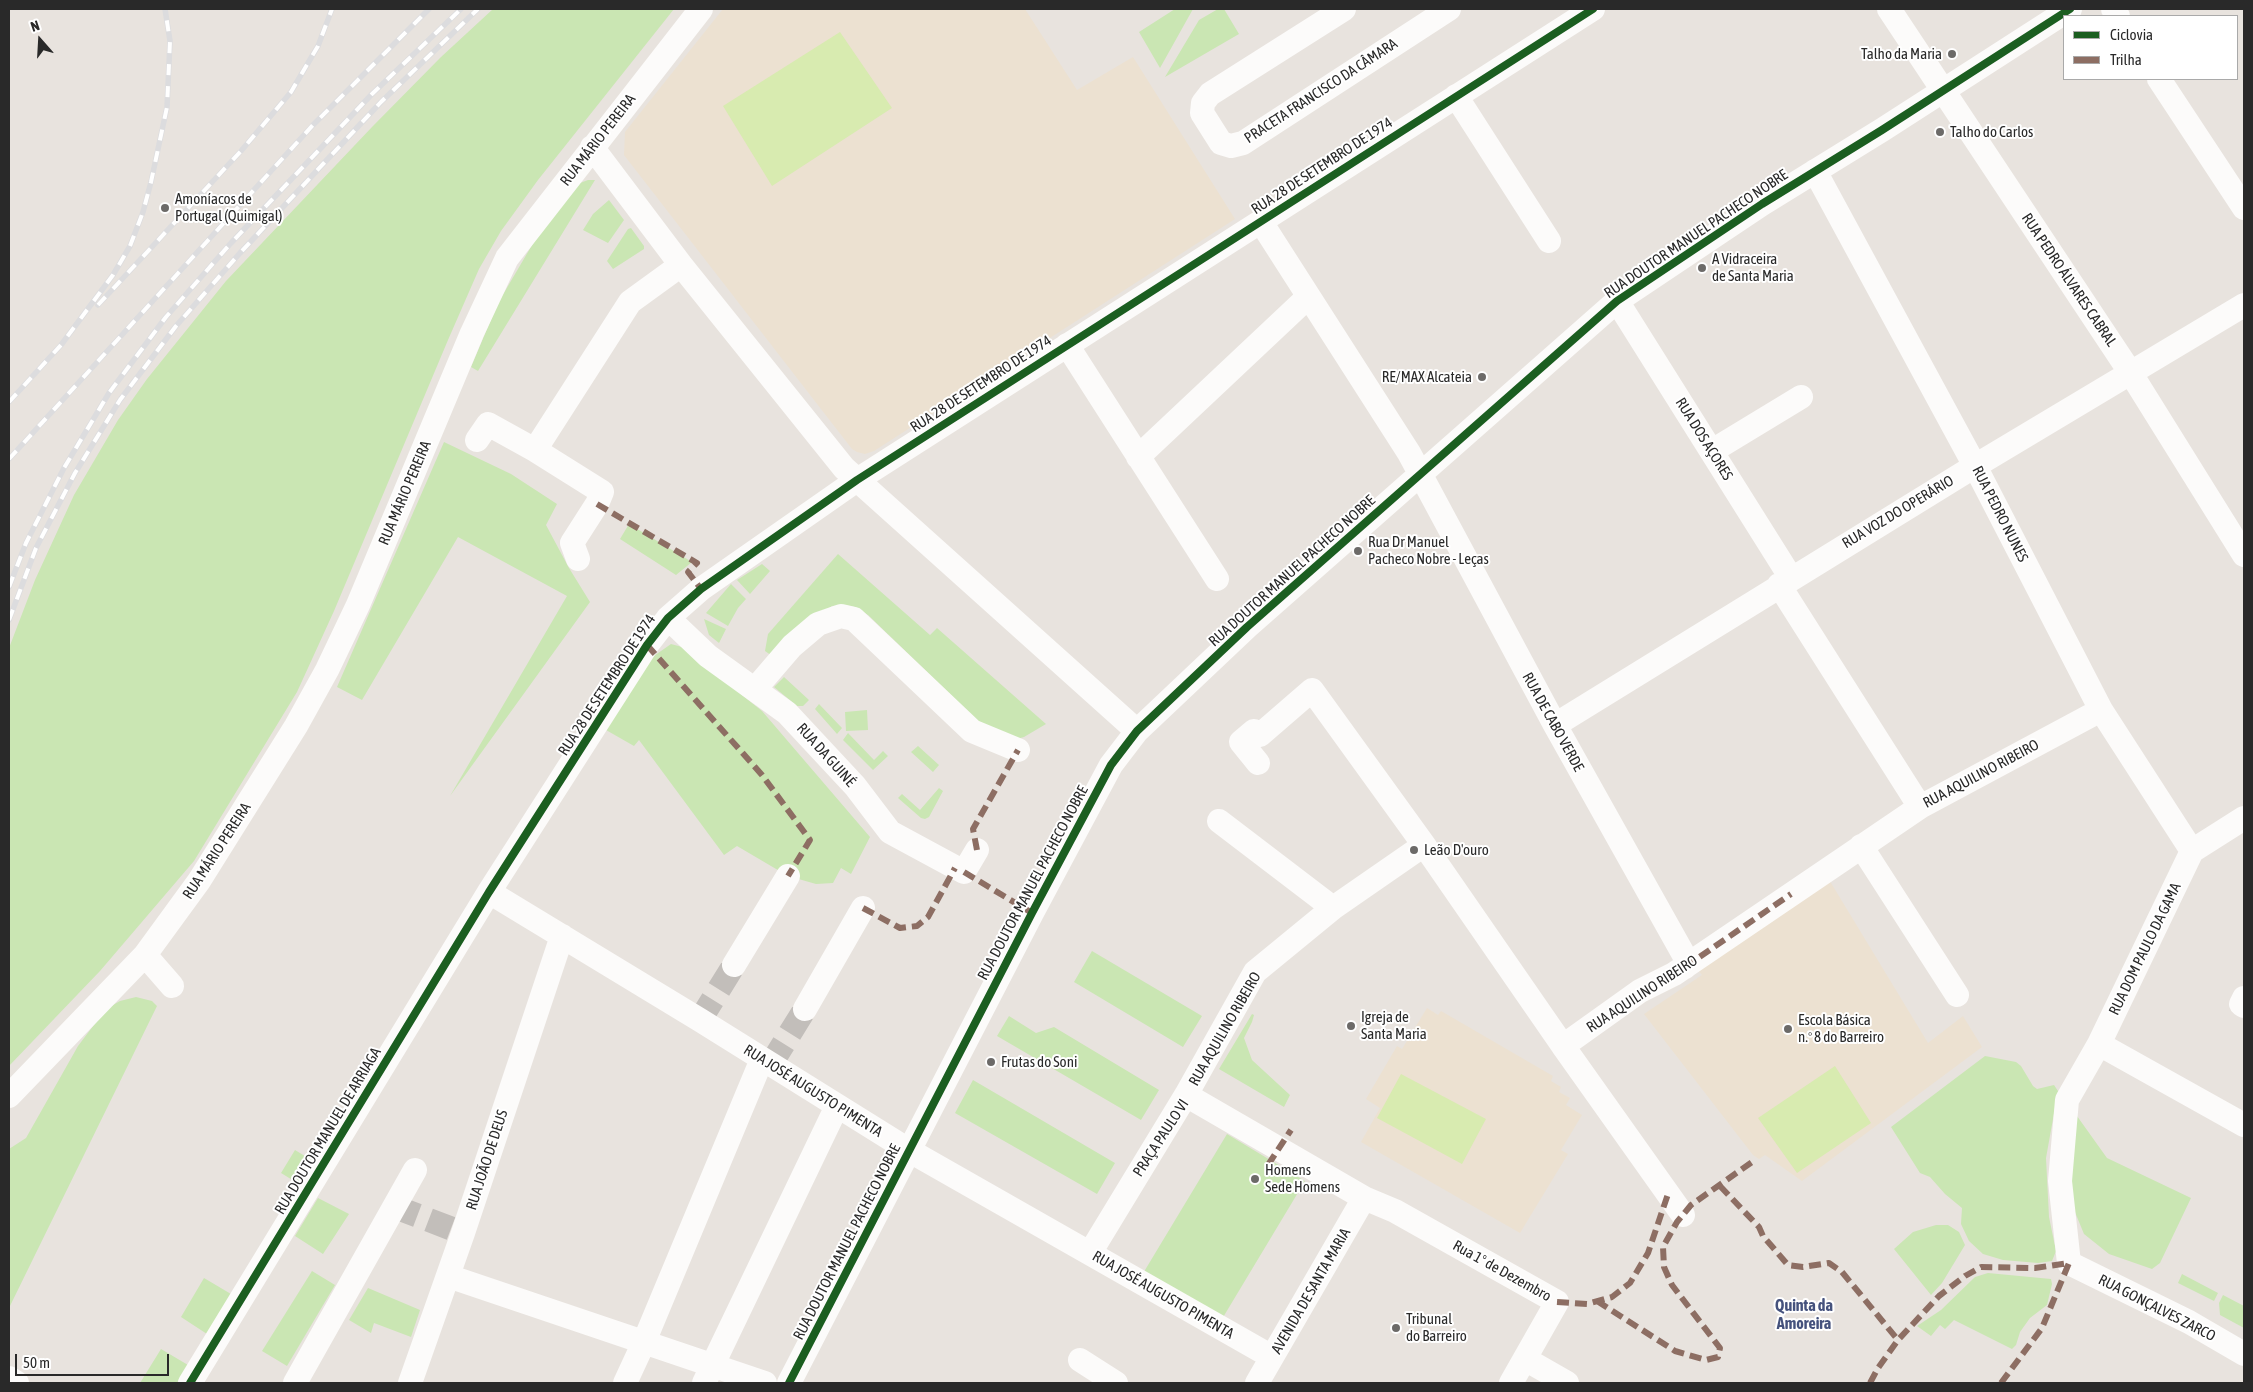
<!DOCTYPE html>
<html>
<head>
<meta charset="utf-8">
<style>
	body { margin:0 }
	#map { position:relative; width:2253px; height:1392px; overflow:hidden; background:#e8e3de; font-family:"Asap Condensed",sans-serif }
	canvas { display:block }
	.frame { position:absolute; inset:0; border:10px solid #292929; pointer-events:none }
	.legend { position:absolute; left:2063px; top:15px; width:175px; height:65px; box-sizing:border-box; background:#fff; border:1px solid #a9a9a9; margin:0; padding:6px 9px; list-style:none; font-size:15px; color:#292929 }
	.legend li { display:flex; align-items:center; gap:10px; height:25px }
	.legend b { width:25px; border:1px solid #a9a9a9 }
	.north { position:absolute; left:15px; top:15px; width:50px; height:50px; -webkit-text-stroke:4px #fff; paint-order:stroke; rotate:341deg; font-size:14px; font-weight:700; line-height:20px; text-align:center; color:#292929 }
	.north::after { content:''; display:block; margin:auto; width:18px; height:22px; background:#292929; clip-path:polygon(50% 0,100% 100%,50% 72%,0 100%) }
	.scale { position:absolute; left:15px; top:1354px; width:154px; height:22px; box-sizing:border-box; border:2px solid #292929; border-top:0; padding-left:6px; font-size:15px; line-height:18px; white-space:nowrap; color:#292929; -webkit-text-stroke:4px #fff; paint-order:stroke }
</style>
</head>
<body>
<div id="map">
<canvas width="2253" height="1392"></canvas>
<div class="frame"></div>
<ul class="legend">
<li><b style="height:6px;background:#1b5e20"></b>Ciclovia</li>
<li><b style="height:6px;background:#8d6e63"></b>Trilha</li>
</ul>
<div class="north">N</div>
<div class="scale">50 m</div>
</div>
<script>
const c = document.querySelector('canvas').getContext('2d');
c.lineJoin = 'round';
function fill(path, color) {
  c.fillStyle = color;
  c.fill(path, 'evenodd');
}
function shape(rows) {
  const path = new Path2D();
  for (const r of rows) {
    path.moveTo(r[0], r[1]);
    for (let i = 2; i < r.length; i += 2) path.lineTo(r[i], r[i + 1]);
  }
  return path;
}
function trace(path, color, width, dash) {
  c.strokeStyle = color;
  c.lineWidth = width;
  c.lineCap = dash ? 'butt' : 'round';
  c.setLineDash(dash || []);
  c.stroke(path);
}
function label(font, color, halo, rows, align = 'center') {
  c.font = font + ' "Asap Condensed",sans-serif';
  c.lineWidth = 4;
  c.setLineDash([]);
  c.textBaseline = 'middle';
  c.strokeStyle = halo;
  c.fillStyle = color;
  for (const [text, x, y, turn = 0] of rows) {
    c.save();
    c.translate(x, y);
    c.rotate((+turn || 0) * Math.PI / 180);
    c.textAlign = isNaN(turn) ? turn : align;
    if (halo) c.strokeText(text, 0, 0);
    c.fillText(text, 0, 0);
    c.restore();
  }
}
fill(shape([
	[723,9,1025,9,1077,90,1133,57,1235,219,874,451,865,454,857,452,852,449,624,155,625,132],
	[1828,878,1928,1043,1963,1016,1982,1047,1802,1181,1765,1155,1759,1159,1753,1155,1644,1014,1702,975,1697,969],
	[1427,1008,1438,1015,1441,1011,1553,1076,1551,1081,1561,1087,1559,1092,1570,1098,1566,1105,1582,1115,1561,1150,1568,1154,1520,1233,1361,1142,1380,1108,1366,1099,1397,1046,1402,1049]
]), '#ece1d1');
fill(shape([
	[493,9,674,9,538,180,501,231,479,269,448,340,334,611,297,692,194,861,100,971,9,1066,9,648,35,580,74,495,118,420,147,379,226,281,372,127,441,57],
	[1175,9,1193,9,1160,68,1139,32],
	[1218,9,1224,9,1239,34,1165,77,1199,20],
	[588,180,595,180,478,371,471,367,498,303,535,240,580,183],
	[609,200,624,220,608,243,583,230,593,214],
	[631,228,644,246,644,249,613,269,607,261,628,229],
	[444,442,511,474,557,504,546,525,569,568,590,602,450,796,567,596,458,537,362,700,337,687],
	[629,524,692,562,676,575,620,539],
	[838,554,930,635,937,628,1046,724,1024,737,1013,740,978,721,868,615,855,607,844,605,832,606,805,626,775,658,765,651,768,634],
	[762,564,770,571,750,594,737,580],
	[731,584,746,599,738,608,728,626,706,613],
	[704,619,726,629,719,643,709,635],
	[671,644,682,647,762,711,870,837,851,874,841,868,833,883,816,884,788,876,737,846,724,855,639,740,634,746,606,730,651,658],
	[784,677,809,700,803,706,797,706,774,687],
	[819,704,842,728,837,734,815,709],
	[867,710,868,730,846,731,845,712],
	[848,733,874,760,883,751,888,756,873,770,843,740],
	[918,746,939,765,933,772,911,752],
	[939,788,943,791,929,817,925,819,921,818,898,798,902,794,920,810],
	[1092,951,1202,1016,1183,1047,1074,982],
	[136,997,152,1001,157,1006,9,1308,9,1149,26,1138,78,1046,106,1009,120,1001],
	[1252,1014,1254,1015,1252,1022,1244,1038,1252,1060,1290,1095,1284,1107,1219,1069],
	[1009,1016,1036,1033,1054,1027,1159,1090,1141,1120,997,1036],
	[1985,1056,2016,1062,2021,1066,2033,1086,2037,1089,2054,1085,2058,1091,2046,1158,2049,1217,2056,1251,2052,1261,2038,1263,2003,1260,1983,1254,1969,1241,1961,1224,1962,1208,1945,1194,1930,1177,1920,1173,1891,1127],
	[973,1080,1115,1163,1097,1194,955,1113],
	[2072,1109,2107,1158,2191,1198,2160,1263,2152,1269,2109,1254,2084,1234,2070,1200],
	[1227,1134,1305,1181,1222,1319,1142,1275],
	[295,1150,313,1161,299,1184,281,1173],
	[318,1198,349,1214,323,1254,295,1236],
	[1936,1225,1948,1225,1959,1232,1965,1245,1942,1283,1931,1295,1894,1249,1913,1232],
	[312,1271,335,1285,287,1366,262,1351],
	[1988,1273,2051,1279,2052,1284,2047,1305,2030,1318,2020,1332,2016,1345,2012,1349,1954,1320,1945,1329,1940,1325,1931,1336,1917,1326,1941,1310,1975,1277],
	[2182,1274,2218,1293,2214,1301,2178,1283],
	[204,1278,231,1294,207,1334,181,1317],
	[368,1288,420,1310,411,1337,374,1323,371,1333,349,1320],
	[2223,1295,2244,1306,2244,1328,2220,1315,2219,1303],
	[161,1349,188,1365,177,1383,140,1383]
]), '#cae6b3');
fill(shape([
	[840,32,892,108,772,186,723,106],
	[1835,1066,1871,1123,1797,1173,1758,1118],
	[1401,1074,1486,1119,1462,1164,1377,1118]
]), '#d8ebb0');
trace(shape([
	[700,1020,734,965],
	[771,1064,805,1009],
	[395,1207,463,1233]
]), '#c2beba', 24, [24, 12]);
trace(shape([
	[1344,9,1210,94,1203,103,1202,113,1221,143,1231,146,1243,143,1449,9],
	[1889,9,2130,372,2244,555],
	[2113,9,2118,16],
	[2159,79,2244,208],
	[1456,96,1549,241],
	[592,147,681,265,844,468,1137,731],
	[1815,171,1975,466,2101,710,2192,851],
	[1261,222,1409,453,1555,725,1685,957,1685,967],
	[1617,301,1791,578],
	[1067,345,1217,579],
	[477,440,488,424,535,450],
	[1712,451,1801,397],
	[1138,457,1308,297],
	[578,559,572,543,597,504,602,492,535,450,630,302,681,265],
	[1779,585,1920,807],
	[668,618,708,656,787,713,855,786,890,832,964,872,977,850],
	[755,689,792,646,818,624,841,616,854,619,972,731,1018,750],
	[1555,725,1975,466,2244,305],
	[1258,763,1241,742,1254,731,1260,735,1312,690,1424,845],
	[2244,818,2192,851,2099,1044,2067,1100,2060,1181,2069,1263,2189,1322,2244,1354],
	[1219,821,1333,908],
	[1861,846,1957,995],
	[489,892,700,1020,910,1151,1272,1357],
	[734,965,788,876],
	[172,986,145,955,199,881,296,726,327,670,358,605,472,333,507,258,701,9],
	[2244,998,2241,1004,2244,1006],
	[805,1009,863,908],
	[2099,1044,2244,1125],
	[1563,1046,1683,1215],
	[1186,1095,1364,1198,1395,1211,1557,1302,1511,1383],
	[9,1096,145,955],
	[1090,1253,1186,1095,1255,972,1333,908,1424,845,1563,1046,1640,991,1674,974,1920,807,2101,710],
	[448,1276,765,1383],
	[1525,1359,1567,1383],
	[1080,1360,1116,1383],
	[9,1378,17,1383],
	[190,1383,489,892,647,645,668,618,701,589,857,480,1593,9],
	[295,1383,415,1170],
	[410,1383,463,1233,562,936],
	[625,1383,644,1342,762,1059],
	[704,1383,837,1106],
	[789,1383,1032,913,1111,765,1137,731,1247,627,1617,301,1762,204,1882,130,2070,9],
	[1257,1383,1364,1198]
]), '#fcfbfa', 24);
const rail = shape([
	[98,305,241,151,291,92,318,46,332,9],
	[9,402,61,345,113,275,130,246,143,212,151,182,167,107,170,41,165,9],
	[9,459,313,125,429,9],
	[9,587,26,543,64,468,109,393,166,317,231,243,372,94,461,9],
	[9,620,36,548,75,473,120,400,176,326,240,253,381,102,478,9]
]);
trace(rail, '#dcdcde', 5.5);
trace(rail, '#fff', 4, [11]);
trace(shape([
	[597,504,697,563,688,572,701,589],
	[647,645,762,775,810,840,788,876],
	[977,850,973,829,1018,750],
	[964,872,1032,913],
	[863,908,900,928,917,926,928,917,955,868],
	[1685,967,1791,894],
	[1268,1165,1291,1130],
	[1720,1186,1759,1227,1763,1236,1788,1265,1803,1267,1829,1263,1842,1272,1898,1340],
	[1597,1301,1675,1351,1706,1360,1718,1357,1720,1348,1672,1285,1664,1267,1663,1247,1677,1222,1691,1205,1752,1162],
	[1557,1302,1587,1304,1612,1297,1630,1283,1648,1253,1668,1194],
	[1870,1383,1878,1368,1898,1340,1939,1296,1965,1276,1981,1267,2035,1268,2069,1263],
	[2001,1383,2042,1328,2069,1263]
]), '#8d6e63', 6, [12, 6]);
trace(shape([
	[190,1383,489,892,647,645,668,618,701,589,857,480,1593,9],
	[789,1383,1032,913,1111,765,1137,731,1247,627,1617,301,1762,204,1882,130,2070,9]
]), '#1b5e20', 8);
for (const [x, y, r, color] of [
	[1952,54,5,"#6c6a68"],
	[1940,132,5,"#6c6a68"],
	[165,208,5,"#6c6a68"],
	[1702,268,5,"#6c6a68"],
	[1482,377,5,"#6c6a68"],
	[1358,551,5,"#6c6a68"],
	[1414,850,5,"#6c6a68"],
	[1351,1026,5,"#6c6a68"],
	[1788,1029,5,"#6c6a68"],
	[991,1062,5,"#6c6a68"],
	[1255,1179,5,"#6c6a68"],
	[1396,1328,5,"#6c6a68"]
]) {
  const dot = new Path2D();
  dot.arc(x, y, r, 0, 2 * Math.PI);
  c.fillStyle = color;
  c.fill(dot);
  trace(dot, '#fff', 2);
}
label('15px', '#292929', '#fff', [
	["Talho da Maria",1942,54,"right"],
	["Talho do Carlos",1950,132],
	["Amoníacos de",175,199],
	["Portugal (Quimigal)",175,216],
	["A Vidraceira",1712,259],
	["de Santa Maria",1712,276],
	["RE/MAX Alcateia",1472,377,"right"],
	["Rua Dr Manuel",1368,542],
	["Pacheco Nobre - Leças",1368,559],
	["Leão D'ouro",1424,850],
	["Igreja de",1361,1017],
	["Santa Maria",1361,1034],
	["Escola Básica",1798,1020],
	["n.º 8 do Barreiro",1798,1037],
	["Frutas do Soni",1001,1062],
	["Homens",1265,1170],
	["Sede Homens",1265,1187],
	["Tribunal",1406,1319],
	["do Barreiro",1406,1336]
], 'left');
label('15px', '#292929', '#fff', [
	["PRACETA FRANCISCO DA CÂMARA",1321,91,-33],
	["RUA MÁRIO PEREIRA",598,140,-52],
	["RUA 28 DE SETEMBRO DE 1974",1322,166,-33],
	["RUA DOUTOR MANUEL PACHECO NOBRE",1696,234,-34],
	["RUA PEDRO ÁLVARES CABRAL",2069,280,56],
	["RUA 28 DE SETEMBRO DE 1974",981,384,-33],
	["RUA DOS AÇORES",1704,439,58],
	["RUA MÁRIO PEREIRA",405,493,-67],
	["RUA VOZ DO OPERÁRIO",1898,512,-31],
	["RUA PEDRO NUNES",2000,514,63],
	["RUA DOUTOR MANUEL PACHECO NOBRE",1292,571,-42],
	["RUA 28 DE SETEMBRO DE 1974",607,685,-57],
	["RUA DE CABO VERDE",1553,722,61],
	["RUA DA GUINÉ",826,755,48],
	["RUA AQUILINO RIBEIRO",1981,774,-28],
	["RUA MÁRIO PEREIRA",217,851,-57],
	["RUA DOUTOR MANUEL PACHECO NOBRE",1033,883,-62],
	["RUA DOM PAULO DA GAMA",2145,949,-64],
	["RUA AQUILINO RIBEIRO",1642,994,-33],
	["RUA AQUILINO RIBEIRO",1225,1029,-60],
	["RUA JOSÉ AUGUSTO PIMENTA",813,1091,32],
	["RUA DOUTOR MANUEL DE ARRIAGA",328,1131,-59],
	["PRAÇA PAULO VI",1161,1138,-57],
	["RUA JOÃO DE DEUS",487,1160,-72],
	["RUA DOUTOR MANUEL PACHECO NOBRE",847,1242,-63],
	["Rua 1º de Dezembro",1502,1271,29],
	["AVENIDA DE SANTA MARIA",1311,1291,-60],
	["RUA JOSÉ AUGUSTO PIMENTA",1163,1295,30],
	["RUA GONÇALVES ZARCO",2157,1308,27]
]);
label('bold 16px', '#45527d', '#fff', [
	["Quinta da",1804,1306],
	["Amoreira",1804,1324]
]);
</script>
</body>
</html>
